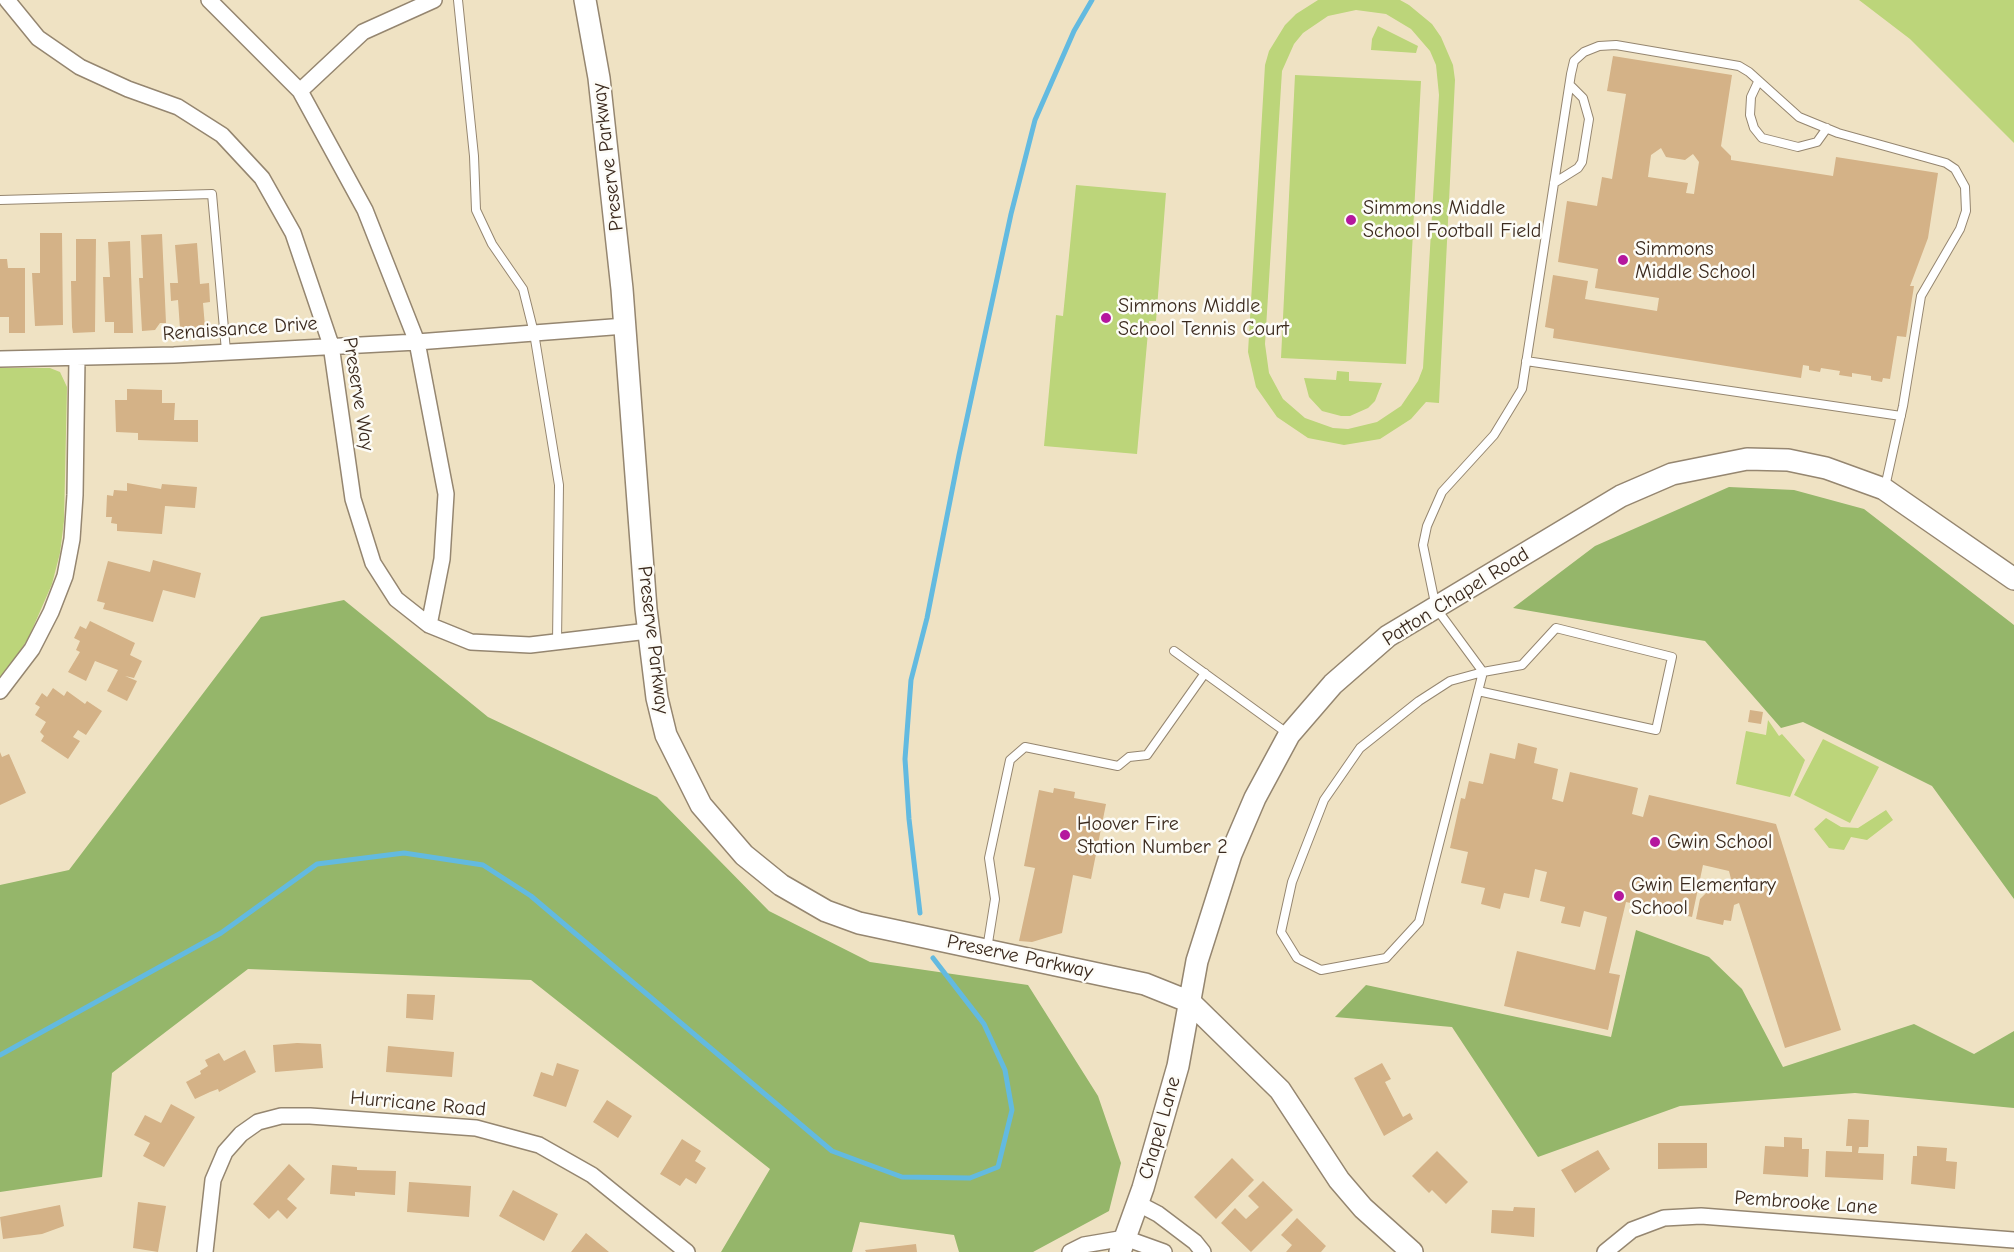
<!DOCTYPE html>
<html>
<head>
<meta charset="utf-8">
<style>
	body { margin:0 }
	canvas { display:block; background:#efe2c3 }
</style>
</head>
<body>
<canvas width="2014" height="1252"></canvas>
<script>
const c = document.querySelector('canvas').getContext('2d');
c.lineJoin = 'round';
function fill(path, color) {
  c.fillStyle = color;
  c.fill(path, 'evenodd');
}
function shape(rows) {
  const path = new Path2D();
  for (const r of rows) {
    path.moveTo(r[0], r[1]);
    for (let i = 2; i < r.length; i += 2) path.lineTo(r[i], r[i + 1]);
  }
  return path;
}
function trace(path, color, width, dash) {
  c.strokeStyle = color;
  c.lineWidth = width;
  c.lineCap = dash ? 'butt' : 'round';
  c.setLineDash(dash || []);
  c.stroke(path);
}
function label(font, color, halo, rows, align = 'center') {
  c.font = font + ' "Comic Neue",sans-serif';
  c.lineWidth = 5;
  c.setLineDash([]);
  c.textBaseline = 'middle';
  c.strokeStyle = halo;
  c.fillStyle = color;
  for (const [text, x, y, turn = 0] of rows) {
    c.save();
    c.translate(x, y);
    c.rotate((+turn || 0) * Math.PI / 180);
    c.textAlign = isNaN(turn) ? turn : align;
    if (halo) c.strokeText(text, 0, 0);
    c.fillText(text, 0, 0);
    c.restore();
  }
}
fill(shape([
	[1318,0,1400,0,1409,5,1432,24,1441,37,1453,65,1455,80,1439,403,1426,402,1411,419,1380,439,1344,445,1308,438,1277,417,1256,387,1248,352,1265,65,1269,51,1285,25,1296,14],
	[1356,10,1386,14,1411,29,1430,51,1436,65,1439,95,1423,368,1418,381,1401,406,1377,422,1348,429,1333,428,1305,418,1283,399,1269,373,1265,344,1282,71,1294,44,1303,33,1328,16],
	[1859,0,2014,0,2014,143,1910,39],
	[1378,26,1418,46,1416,53,1371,50,1372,39],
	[1295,75,1421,81,1406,364,1281,358],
	[1076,185,1166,193,1156,321,1149,321,1137,454,1044,446,1056,315,1063,316],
	[0,368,50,368,60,372,67,387,64,521,60,553,52,584,28,639,0,679],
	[1337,371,1349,372,1349,381,1382,383,1375,401,1368,408,1350,416,1341,416,1322,411,1309,397,1304,378,1336,380],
	[1768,720,1779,736,1782,734,1805,760,1790,797,1736,784,1746,731,1766,735],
	[1823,739,1879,767,1850,823,1794,795],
	[1886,810,1893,820,1867,840,1851,837,1844,850,1829,848,1814,829,1826,818,1841,827,1858,828]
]), '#bcd57a');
fill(shape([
	[1729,487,1794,490,1864,509,2014,625,2014,899,1932,786,1803,722,1781,728,1705,641,1513,608,1595,546],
	[344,600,488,717,657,797,769,911,870,962,1028,985,1098,1096,1121,1163,1109,1211,1033,1252,959,1252,954,1235,860,1222,852,1252,721,1252,770,1169,531,980,248,969,112,1073,102,1177,0,1192,0,885,69,870,261,617],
	[1636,930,1709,957,1742,989,1783,1067,1914,1024,1974,1054,2014,1031,2014,1108,1855,1093,1680,1106,1538,1157,1452,1027,1335,1017,1366,985,1611,1037]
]), '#95b66a');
trace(shape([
	[920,913,909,819,905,759,911,680,927,618,959,455,1011,214,1035,120,1074,31,1092,0],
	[0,1055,221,933,317,864,404,853,483,865,531,896,832,1151,902,1177,970,1178,998,1167,1012,1110,1005,1070,984,1024,933,958]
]), '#63bae0', 5);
fill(shape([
	[1613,56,1732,75,1721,146,1731,156,1731,160,1833,176,1836,157,1938,173,1928,238,1910,286,1914,286,1906,337,1897,336,1890,379,1883,378,1882,382,1871,380,1871,376,1852,373,1852,377,1839,375,1840,371,1821,368,1820,372,1809,370,1809,366,1803,365,1801,378,1553,338,1554,329,1545,327,1553,275,1588,281,1585,299,1657,311,1659,298,1595,288,1598,269,1558,262,1567,201,1597,206,1602,177,1612,179,1626,94,1607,91],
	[1661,148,1666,157,1685,160,1693,154,1699,162,1694,194,1686,193,1688,183,1648,177,1651,155],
	[40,233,62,233,63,325,35,326,32,273,40,273],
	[162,234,166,323,160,323,155,330,142,331,139,278,143,278,141,235],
	[76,239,96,239,95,332,73,333,72,327,71,281,76,281],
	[130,241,133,333,114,333,114,322,105,322,103,277,110,277,108,242],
	[197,243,200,284,209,283,210,302,203,303,205,327,180,329,178,300,171,301,170,283,178,283,175,245],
	[0,259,7,259,8,268,25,268,25,333,9,333,9,317,0,317],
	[127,389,162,390,162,403,175,403,174,420,198,420,198,442,138,440,138,433,116,432,115,400,127,400],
	[127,483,161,489,162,484,197,487,195,508,165,506,162,534,117,531,117,524,111,523,112,517,106,517,107,495,113,496,114,490,127,491],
	[153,560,201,573,195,598,163,590,153,622,103,609,105,603,97,601,108,561,150,572],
	[90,621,135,643,130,655,142,661,134,678,125,676,137,681,127,701,107,691,118,670,95,661,86,681,68,672,80,652,76,650,80,641,74,638,80,626,86,629],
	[53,688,64,696,67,691,85,704,87,701,102,711,86,735,78,730,73,737,80,741,68,759,41,741,44,736,40,732,46,722,35,715,40,707,35,704,42,693,47,697],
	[1750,710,1763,712,1761,724,1748,722],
	[1518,743,1537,748,1534,763,1558,769,1552,799,1563,802,1570,772,1638,788,1632,814,1643,817,1649,795,1776,824,1841,1030,1785,1048,1739,903,1734,905,1731,921,1724,920,1723,925,1696,919,1700,899,1714,885,1731,879,1729,871,1703,865,1692,917,1626,902,1609,973,1620,975,1608,1030,1504,1006,1517,951,1595,970,1607,917,1584,911,1580,927,1561,923,1565,907,1540,901,1547,872,1535,869,1529,898,1504,893,1500,909,1481,904,1485,888,1461,883,1468,852,1450,848,1461,798,1465,799,1469,781,1483,784,1490,753,1515,759],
	[0,752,2,757,9,754,26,793,0,805],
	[1054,788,1075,792,1074,798,1106,804,1091,879,1073,875,1062,933,1032,942,1019,941,1035,868,1024,866,1039,790,1053,793],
	[407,994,435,995,433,1020,406,1018],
	[297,1043,321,1044,323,1068,275,1072,273,1045],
	[388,1046,454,1052,452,1077,386,1072],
	[245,1050,256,1072,219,1092,218,1089,210,1092,195,1099,186,1082,201,1074,200,1071,208,1066,205,1060,219,1053,224,1061],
	[557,1063,579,1070,566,1107,533,1096,541,1072,553,1076],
	[1382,1063,1391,1079,1385,1082,1403,1117,1410,1113,1413,1119,1384,1136,1354,1078],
	[607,1100,632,1116,618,1138,593,1122],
	[171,1104,195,1117,164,1167,143,1156,150,1143,134,1135,145,1115,161,1123],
	[1848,1119,1869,1120,1868,1147,1859,1147,1858,1153,1884,1154,1883,1180,1825,1177,1826,1151,1852,1152,1852,1146,1846,1146],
	[1784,1137,1802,1138,1802,1149,1809,1149,1808,1177,1763,1174,1765,1146,1784,1147],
	[682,1139,701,1151,695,1161,706,1168,696,1184,686,1178,680,1186,660,1174],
	[1658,1143,1707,1143,1707,1168,1658,1169],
	[1917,1146,1947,1148,1946,1161,1957,1162,1955,1189,1911,1184,1913,1156,1917,1156],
	[1598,1150,1610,1169,1575,1193,1561,1170],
	[1437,1151,1468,1182,1446,1204,1432,1190,1429,1193,1412,1176],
	[1232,1158,1254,1180,1216,1219,1194,1197],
	[289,1164,305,1179,287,1199,297,1208,287,1219,278,1210,269,1219,253,1204],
	[332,1165,357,1167,357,1170,396,1171,395,1195,355,1192,355,1196,330,1194],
	[1263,1181,1293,1210,1251,1252,1221,1223,1235,1208,1246,1219,1259,1207,1248,1196],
	[409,1182,471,1186,469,1217,407,1212],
	[513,1190,558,1214,544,1241,499,1216],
	[138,1202,166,1206,158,1252,133,1248],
	[60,1205,64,1226,42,1234,3,1239,0,1217],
	[1514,1207,1535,1208,1534,1237,1491,1233,1492,1210,1513,1211],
	[1297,1218,1326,1246,1321,1252,1286,1252,1292,1245,1281,1235],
	[586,1233,609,1252,571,1252],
	[916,1244,917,1252,866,1252,865,1250]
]), '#d4b287');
const lane = shape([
	[458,0,474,156,476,210,492,244,523,289,534,333,559,485,557,642],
	[1758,82,1751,97,1750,115,1754,128,1762,138,1798,147,1817,142,1827,128],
	[1554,183,1578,168,1582,162,1589,119,1583,98,1570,85],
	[0,200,212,194,226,351],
	[1526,361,1901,416],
	[1174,651,1287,733],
	[1483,672,1436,608,1423,545,1427,526,1442,492,1494,435,1522,389,1571,74,1574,61,1584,52,1599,46,1616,45,1739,66,1749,72,1799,117,1838,133,1946,163,1955,169,1965,187,1966,211,1960,229,1921,296,1903,406,1885,487],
	[1478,691,1656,730,1672,657,1556,628,1522,665,1483,672,1450,681,1419,701,1360,748,1324,800,1292,882,1281,932,1297,958,1321,970,1386,958,1419,922,1483,672],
	[987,949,995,899,989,858,1010,760,1025,747,1118,766,1129,757,1147,755,1205,673]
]);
const street = shape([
	[7,0,38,38,80,67,128,89,178,107,222,135,262,178,293,233,331,345,353,499,373,563,396,599,429,625,471,642,530,645,648,631],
	[209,0,300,91,365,210,417,342,446,494,442,559,429,625],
	[300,91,363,32,434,0],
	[0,359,174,355,417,342,625,326],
	[0,691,32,649,51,612,65,576,72,539,75,495,77,358],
	[1137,1203,1158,1214,1195,1242,1203,1252],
	[205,1252,213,1180,225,1152,241,1134,258,1122,281,1116,310,1116,476,1128,539,1145,592,1175,687,1252],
	[1070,1252,1084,1245,1125,1238,1164,1252],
	[1605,1252,1632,1230,1664,1218,1701,1216,2014,1240]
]);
const secondary = shape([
	[585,0,599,78,622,289,646,609,657,698,666,735,701,805,744,855,781,885,826,911,859,923,1145,984,1190,1002,1280,1090,1339,1180,1363,1208,1412,1252],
	[1120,1252,1143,1188,1178,1066,1197,961,1231,854,1255,798,1289,735,1333,684,1388,636,1621,496,1672,474,1747,459,1788,460,1826,468,1884,489,2014,579]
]);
trace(lane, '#958670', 10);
trace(street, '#958670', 18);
trace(secondary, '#958670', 24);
trace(lane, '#fff', 8);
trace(street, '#fff', 15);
trace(secondary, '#fff', 21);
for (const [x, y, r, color] of [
	[1351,220,6,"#b5179e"],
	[1623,260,6,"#b5179e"],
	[1106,318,6,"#b5179e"],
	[1065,835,6,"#b5179e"],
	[1655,842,6,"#b5179e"],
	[1619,896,6,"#b5179e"]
]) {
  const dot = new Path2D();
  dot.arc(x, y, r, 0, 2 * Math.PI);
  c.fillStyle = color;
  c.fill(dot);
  trace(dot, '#fdfcf7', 2);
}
label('20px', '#3b2a1e', '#fdfcf7', [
	["Preserve Parkway",608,157,-97],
	["Renaissance Drive",240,329,-4],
	["Preserve Way",358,394,81],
	["Patton Chapel Road",1456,597,-32],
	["Preserve Parkway",653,640,83],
	["Preserve Parkway",1020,957,12],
	["Hurricane Road",418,1104,5],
	["Chapel Lane",1160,1128,-74],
	["Pembrooke Lane",1806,1203,4]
]);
label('20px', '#3b2a1e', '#fdfcf7', [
	["Simmons Middle",1363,208],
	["School Football Field",1363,231],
	["Simmons",1635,249],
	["Middle School",1635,272],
	["Simmons Middle",1118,306],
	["School Tennis Court",1118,329],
	["Hoover Fire",1077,824],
	["Station Number 2",1077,847],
	["Gwin School",1667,842],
	["Gwin Elementary",1631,885],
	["School",1631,908]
], 'left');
</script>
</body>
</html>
